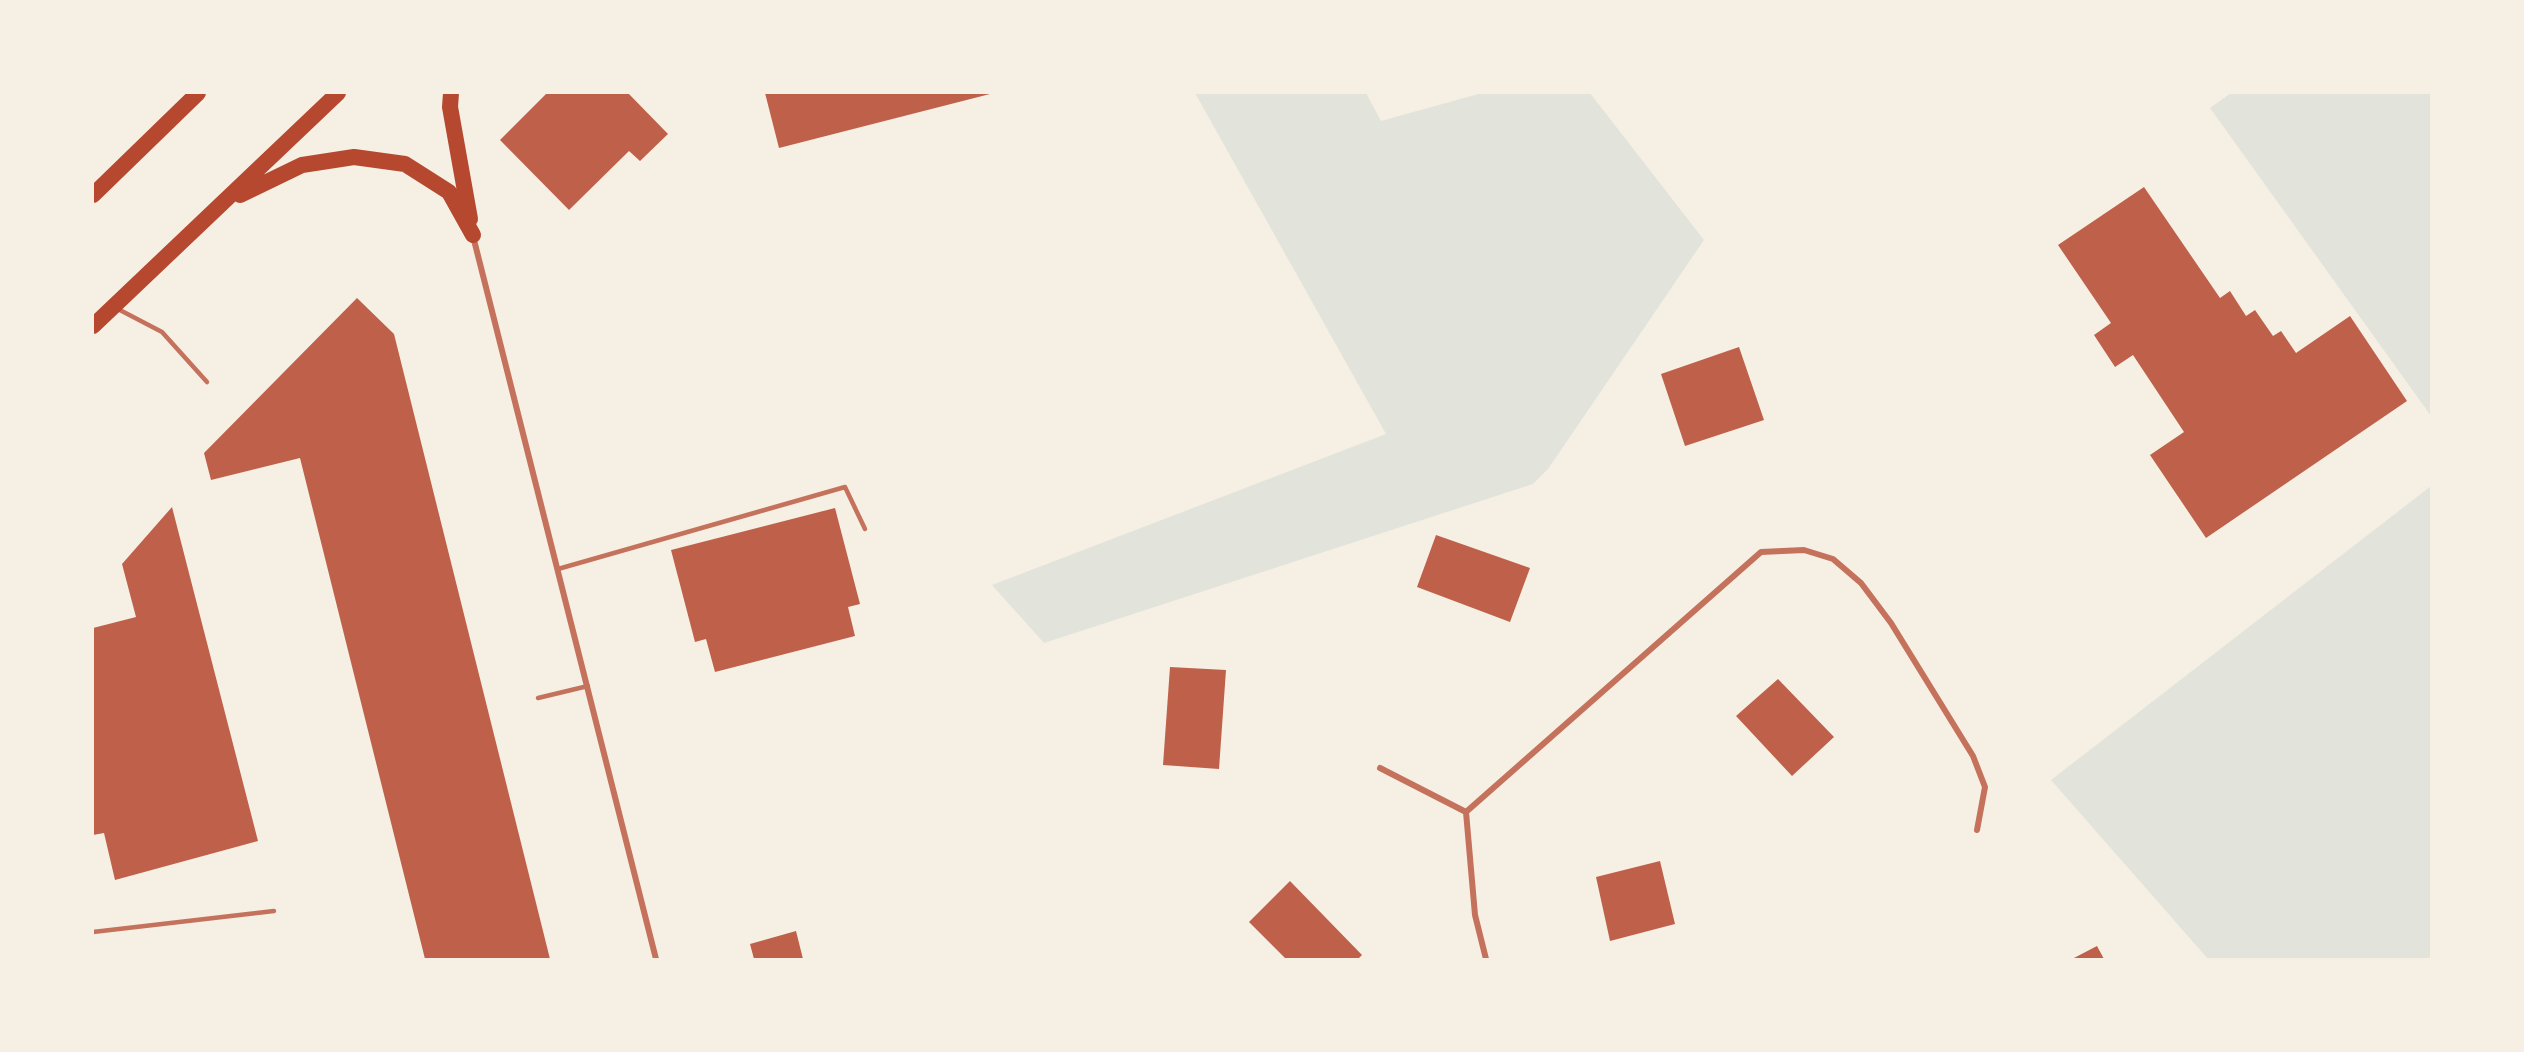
<!DOCTYPE html>
<html>
<head>
<meta charset="utf-8">
<style>
	body { margin:0 }
	#map { position:relative; width:2524px; height:1052px; overflow:hidden; background:#f6efe4; font-family:"Fira Sans",sans-serif }
	canvas { display:block }
	.frame { position:absolute; inset:0; border:94px solid #f6efe4; pointer-events:none }
</style>
</head>
<body>
<div id="map">
<canvas width="2524" height="1052"></canvas>
<div class="frame"></div>
</div>
<script>
const c = document.querySelector('canvas').getContext('2d');
c.lineJoin = 'round';
function fill(path, color) {
  c.fillStyle = color;
  c.fill(path, 'evenodd');
}
function shape(rows) {
  const path = new Path2D();
  for (const r of rows) {
    path.moveTo(r[0], r[1]);
    for (let i = 2; i < r.length; i += 2) path.lineTo(r[i], r[i + 1]);
  }
  return path;
}
function trace(path, color, width, dash) {
  c.strokeStyle = color;
  c.lineWidth = width;
  c.lineCap = dash ? 'butt' : 'round';
  c.setLineDash(dash || []);
  c.stroke(path);
}
fill(shape([
	[1195,93,1366,93,1381,121,1482,93,1590,93,1704,240,1548,469,1533,484,1044,643,992,585,1386,434],
	[2231,93,2431,93,2431,416,2210,108],
	[2431,486,2431,959,2208,959,2051,780]
]), '#e2e4dc');
fill(shape([
	[547,93,628,93,668,134,640,161,629,151,569,210,500,140],
	[765,93,990,93,990,94,779,148],
	[2144,187,2220,298,2230,291,2246,316,2255,310,2273,336,2281,331,2296,353,2350,316,2407,401,2206,538,2150,455,2184,432,2133,355,2115,367,2094,335,2111,323,2058,245],
	[357,298,394,334,550,959,425,959,300,458,211,480,204,453],
	[1739,347,1764,420,1685,446,1661,374],
	[172,507,258,841,115,880,104,833,93,835,93,628,136,617,122,564],
	[835,508,860,604,848,607,855,636,715,672,706,639,695,642,671,550],
	[1436,535,1530,568,1510,622,1417,587],
	[1170,667,1226,670,1219,769,1163,765],
	[1778,679,1834,737,1792,776,1736,716],
	[1660,861,1675,924,1610,941,1596,877],
	[1290,881,1362,955,1358,959,1286,959,1249,922],
	[796,931,803,959,754,959,750,944],
	[2097,946,2104,959,2072,959]
]), '#bf614a');
trace(shape([
	[116,308,162,332,207,382],
	[558,569,845,487,865,529],
	[538,698,588,686],
	[93,932,274,911]
]), '#c5725c', 4.5);
trace(shape([
	[473,236,656,959],
	[1380,768,1466,812,1475,915,1486,959],
	[1466,812,1761,552,1804,550,1833,559,1861,583,1891,623,1973,756,1985,787,1977,830]
]), '#c5725c', 6);
trace(shape([
	[451,93,450,107,470,219],
	[93,195,198,93],
	[240,195,302,165,354,157,405,164,449,192,473,235],
	[93,326,338,93]
]), '#b5482f', 16);
</script>
</body>
</html>
